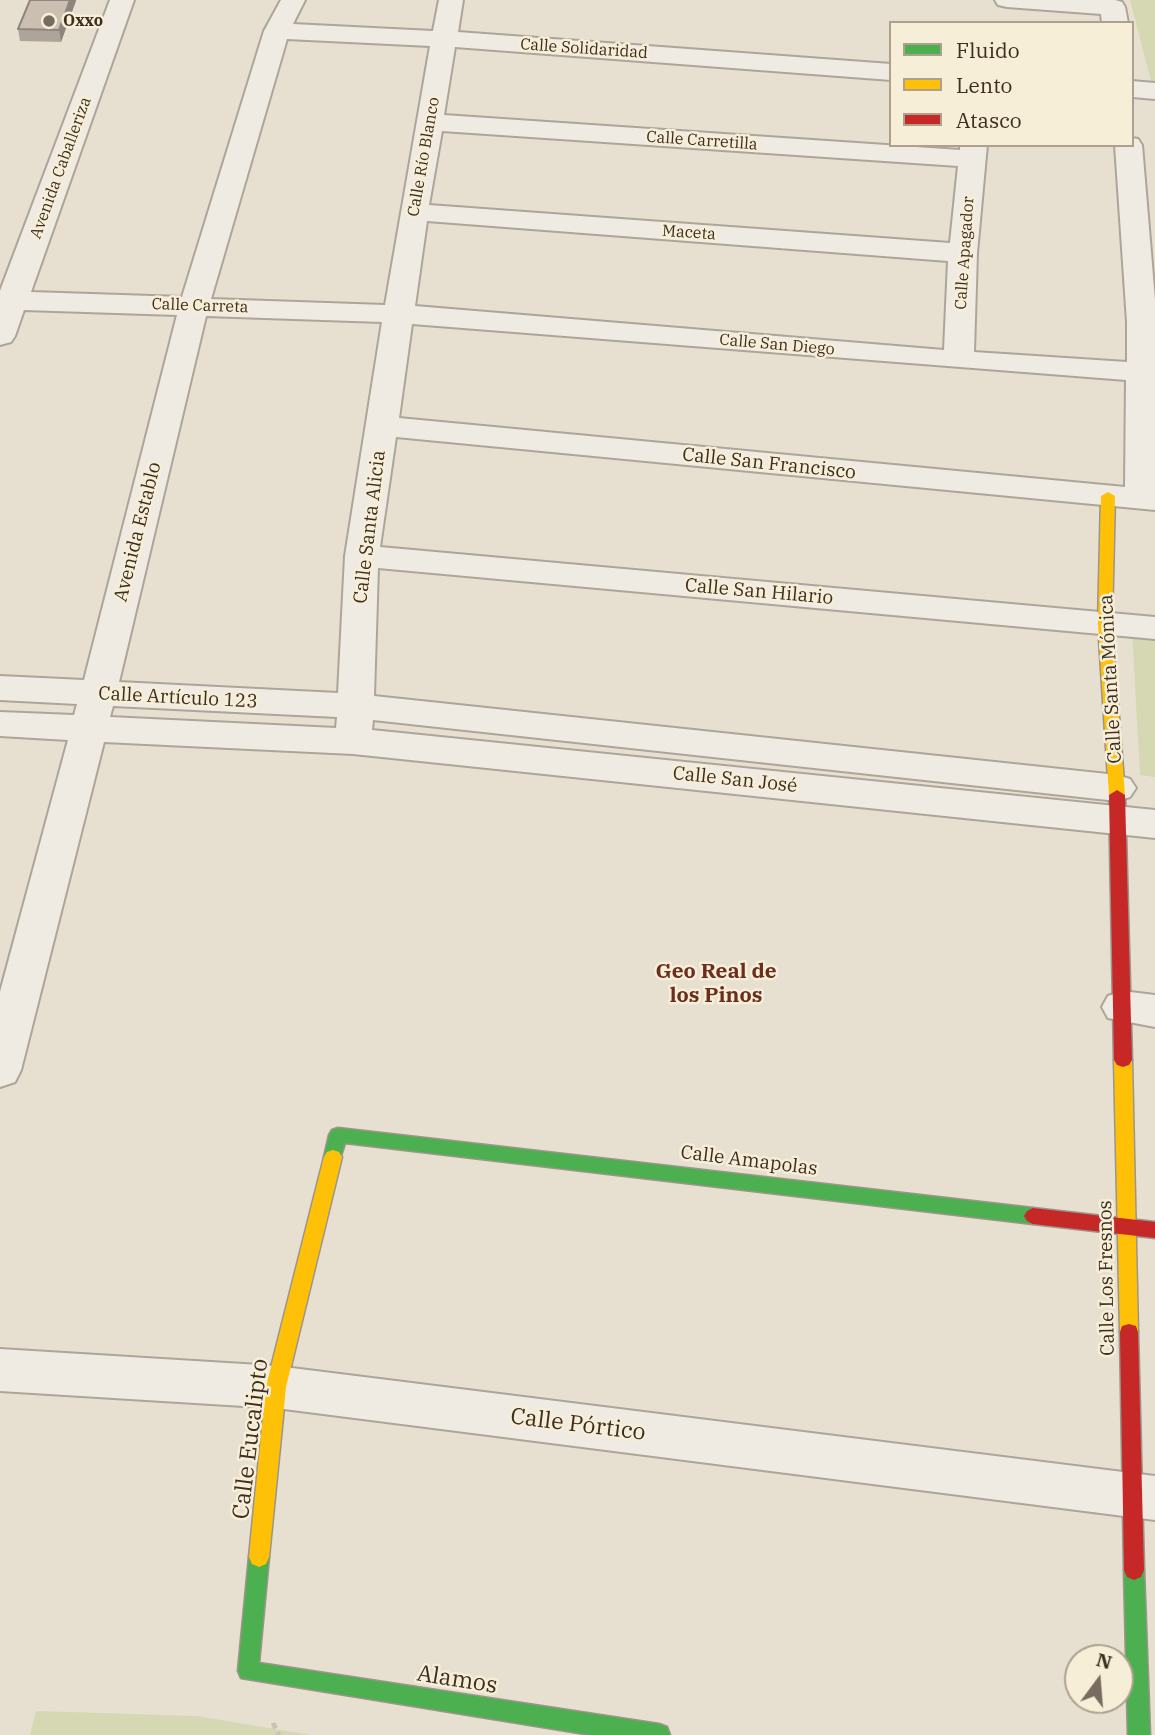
<!DOCTYPE html>
<html>
<head>
<meta charset="utf-8">
<style>
	body { margin:0 }
	#map { position:relative; width:1155px; height:1735px; overflow:hidden; background:#e7e0d1; font-family:"IBM Plex Serif",serif }
	canvas { display:block }
	.legend { position:absolute; left:889px; top:21px; width:245px; height:126px; box-sizing:border-box; background:#f7eed8; border:2px solid #ada18e; margin:0; padding:9px 12px; list-style:none; font-size:21px; color:#3d2e20 }
	.legend li { display:flex; align-items:center; gap:14px; height:35px }
	.legend b { width:35px; border:2px solid #ada18e }
	.north { position:absolute; left:1064px; top:1644px; width:70px; height:70px; box-sizing:border-box; background:#f7eed8; border:2px solid #ada18e; border-radius:50%; rotate:16deg; font-size:19px; font-weight:700; line-height:28px; text-align:center; color:#3d2e20 }
	.north::after { content:''; display:block; margin:auto; width:24px; height:32px; background:#786c5e; clip-path:polygon(50% 0,100% 100%,50% 72%,0 100%) }
</style>
</head>
<body>
<div id="map">
<canvas width="1155" height="1735"></canvas>
<ul class="legend">
<li><b style="height:9px;background:#4caf50"></b>Fluido</li>
<li><b style="height:9px;background:#ffc107"></b>Lento</li>
<li><b style="height:9px;background:#c62828"></b>Atasco</li>
</ul>
<div class="north">N</div>
</div>
<script>
const c = document.querySelector('canvas').getContext('2d');
c.lineJoin = 'round';
function fill(path, color) {
  c.fillStyle = color;
  c.fill(path, 'evenodd');
}
function shape(rows) {
  const path = new Path2D();
  for (const r of rows) {
    path.moveTo(r[0], r[1]);
    for (let i = 2; i < r.length; i += 2) path.lineTo(r[i], r[i + 1]);
  }
  return path;
}
function trace(path, color, width, dash) {
  c.strokeStyle = color;
  c.lineWidth = width;
  c.lineCap = dash ? 'butt' : 'round';
  c.setLineDash(dash || []);
  c.stroke(path);
}
function label(font, color, halo, rows, align = 'center') {
  c.font = font + ' "IBM Plex Serif",serif';
  c.lineWidth = 5;
  c.setLineDash([]);
  c.textBaseline = 'middle';
  c.strokeStyle = halo;
  c.fillStyle = color;
  for (const [text, x, y, turn = 0] of rows) {
    c.save();
    c.translate(x, y);
    c.rotate((+turn || 0) * Math.PI / 180);
    c.textAlign = isNaN(turn) ? turn : align;
    if (halo) c.strokeText(text, 0, 0);
    c.fillText(text, 0, 0);
    c.restore();
  }
}
fill(shape([
	[1130,0,1155,0,1155,85,1152,85],
	[1132,631,1155,634,1155,777,1140,775],
	[36,1711,197,1716,311,1735,30,1735]
]), '#d6d7b3');
const street = shape([
	[110,0,134,0,31,292,182,297,264,31,281,0,305,0,293,24,433,31,439,0,463,0,458,32,891,64,891,80,455,47,444,115,960,150,960,145,987,145,977,253,974,352,1127,362,1127,322,1115,145,1132,145,1132,138,1138,139,1142,145,1155,300,1155,510,396,437,380,547,1155,617,1155,639,378,568,374,696,1117,775,1130,779,1136,788,1130,797,1117,801,373,720,372,730,1155,810,1155,838,353,754,104,742,21,1070,15,1082,0,1087,0,992,68,740,0,736,0,712,74,715,77,704,0,700,0,676,84,680,177,315,24,310,15,336,11,342,0,345,0,291,110,0],
	[287,39,430,46,385,305,211,299,287,39],
	[442,131,958,166,950,243,429,205,442,131],
	[427,221,948,261,944,350,415,306,427,221],
	[206,316,382,322,345,556,338,693,119,682,206,316],
	[412,324,1126,380,1125,487,399,418,412,324],
	[113,706,337,717,336,728,110,717,113,706],
	[995,0,1115,0,1122,2,1125,7,1128,23,1102,23,1101,14,1007,7,998,5,995,0],
	[1132,81,1155,83,1155,99,1132,97,1132,81],
	[1122,991,1155,995,1155,1027,1108,1018,1102,1007,1108,996,1122,991],
	[0,1349,276,1366,1155,1476,1155,1520,276,1408,0,1391,0,1349]
]);
const fast = shape([
	[338,1128,1033,1208,1039,1211,1042,1216,1039,1221,1033,1224,345,1143,339,1162,333,1164,327,1162,324,1157,329,1135,332,1130,338,1128],
	[259,1547,266,1550,269,1557,259,1663,659,1724,667,1727,670,1735,591,1735,241,1678,238,1671,249,1557,252,1550,259,1547],
	[1134,1560,1141,1563,1144,1570,1150,1735,1128,1735,1124,1570,1127,1563,1134,1560]
]);
const slow = shape([
	[1108,492,1115,496,1112,624,1125,795,1117,800,1109,795,1098,624,1101,496,1108,492],
	[1123,1053,1129,1055,1132,1060,1138,1332,1136,1338,1129,1340,1122,1338,1120,1332,1114,1060,1117,1055,1123,1053],
	[333,1150,339,1152,342,1157,286,1387,269,1557,266,1564,259,1567,252,1564,249,1557,266,1387,324,1157,327,1152,333,1150]
]);
const jam = shape([
	[1117,790,1125,795,1132,1060,1129,1065,1123,1067,1117,1065,1114,1060,1109,795,1117,790],
	[1033,1208,1155,1222,1155,1238,1033,1224,1027,1221,1024,1216,1027,1211,1033,1208],
	[1129,1324,1136,1326,1138,1332,1144,1570,1141,1577,1134,1580,1127,1577,1124,1570,1120,1332,1122,1326,1129,1324]
]);
trace(street, '#ada599', 4);
trace(fast, '#9c958a', 3);
trace(slow, '#9c958a', 3);
trace(jam, '#9c958a', 3);
trace(shape([
	[273,1723,279,1735]
]), '#c8c2b9', 5, [6, 4.5]);
fill(street, '#efebe3');
fill(fast, '#4caf50');
fill(slow, '#ffc107');
fill(jam, '#c62828');
fill(shape([
	[30,0,76,0,61,42,20,41,18,29]
]), '#afa499');
fill(shape([
	[70,0,76,0,76,1,61,42,59,30]
]), '#8e867d');
const building = shape([
	[30,0,70,0,59,30,18,29,30,0]
]);
fill(building, '#cbbfb2');
trace(building, '#8e867d', 2);
for (const [x, y, r, color] of [
	[49,21,7,"#786c5e"]
]) {
  const dot = new Path2D();
  dot.arc(x, y, r, 0, 2 * Math.PI);
  c.fillStyle = color;
  c.fill(dot);
  trace(dot, '#f7eed8', 2.5);
}
label('bold 16px', '#3d2e20', '#f7eed8', [
	["Oxxo",63,21]
], 'left');
label('16px', '#3d2e20', '#f7eed8', [
	["Calle Solidaridad",584,49,4],
	["Calle Carretilla",702,141,4],
	["Calle Río Blanco",424,157,-80],
	["Avenida Caballeriza",61,168,-70],
	["Maceta",689,233,4],
	["Calle Apagador",965,253,-86],
	["Calle Carreta",200,306,2],
	["Calle San Diego",777,345,5]
]);
label('19px', '#3d2e20', '#f7eed8', [
	["Calle San Francisco",769,464,6],
	["Calle Santa Alicia",370,527,-83],
	["Avenida Establo",138,532,-76],
	["Calle San Hilario",759,592,5],
	["Calle Santa Mónica",1111,679,-93],
	["Calle Artículo 123",178,698,3],
	["Calle San José",735,780,6],
	["Calle Amapolas",749,1161,7],
	["Calle Los Fresnos",1107,1278,-91]
]);
label('bold 21px', '#6b2e1e', '#f7eed8', [
	["Geo Real de",716,972],
	["los Pinos",716,996]
]);
label('23px', '#3d2e20', '#f7eed8', [
	["Calle Pórtico",578,1425,7],
	["Calle Eucalipto",251,1439,-83],
	["Alamos",457,1680,9]
]);
</script>
</body>
</html>
